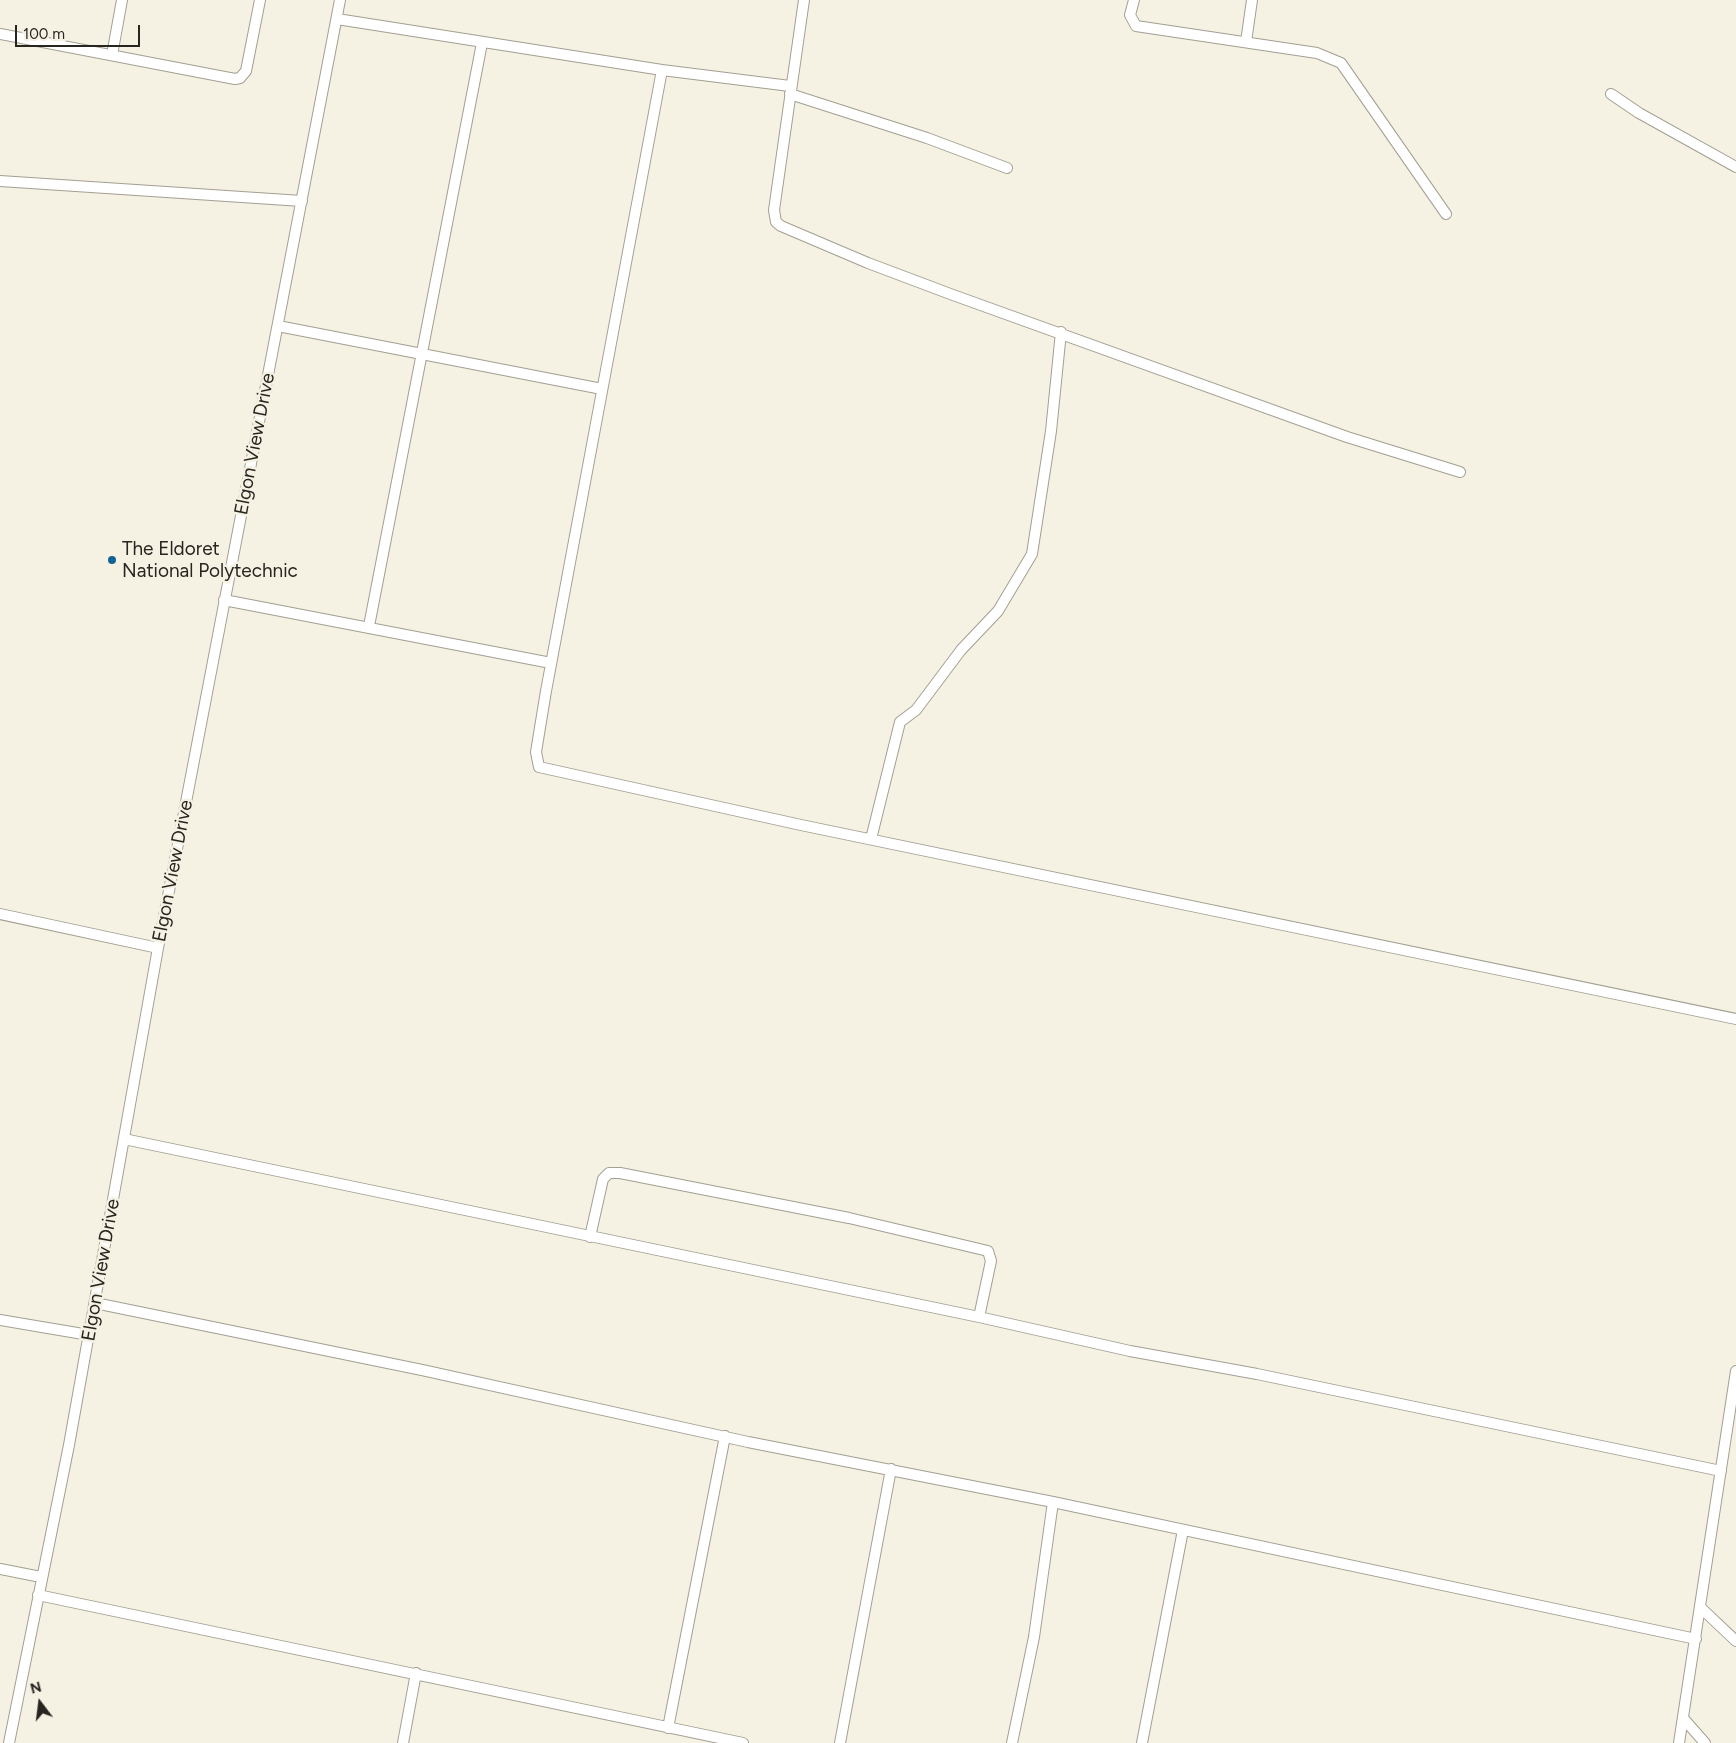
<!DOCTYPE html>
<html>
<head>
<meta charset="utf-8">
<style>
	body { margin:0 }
	#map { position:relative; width:1736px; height:1743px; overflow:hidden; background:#f5f1e3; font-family:Figtree,sans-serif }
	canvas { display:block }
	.north { position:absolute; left:15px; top:1678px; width:50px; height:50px; -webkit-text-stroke:4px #f5f1e3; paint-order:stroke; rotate:345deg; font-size:14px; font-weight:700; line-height:20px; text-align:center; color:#272520 }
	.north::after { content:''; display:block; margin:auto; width:18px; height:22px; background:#272520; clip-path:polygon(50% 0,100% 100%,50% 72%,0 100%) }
	.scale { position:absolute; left:15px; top:25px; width:125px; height:22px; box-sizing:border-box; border:2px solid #272520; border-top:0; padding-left:6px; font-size:15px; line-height:18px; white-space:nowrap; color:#272520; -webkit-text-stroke:4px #f5f1e3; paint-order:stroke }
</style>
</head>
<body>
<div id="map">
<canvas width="1736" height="1743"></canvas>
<div class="north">N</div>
<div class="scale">100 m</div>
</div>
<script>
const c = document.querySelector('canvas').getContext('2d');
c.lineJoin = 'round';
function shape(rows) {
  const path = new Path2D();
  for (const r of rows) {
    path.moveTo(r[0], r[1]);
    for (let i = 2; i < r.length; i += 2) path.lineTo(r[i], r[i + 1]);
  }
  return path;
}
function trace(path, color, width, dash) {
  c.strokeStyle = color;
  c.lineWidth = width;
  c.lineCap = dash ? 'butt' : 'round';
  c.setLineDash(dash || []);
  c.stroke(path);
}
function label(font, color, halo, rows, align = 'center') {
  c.font = font + ' Figtree,sans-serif';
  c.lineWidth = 5;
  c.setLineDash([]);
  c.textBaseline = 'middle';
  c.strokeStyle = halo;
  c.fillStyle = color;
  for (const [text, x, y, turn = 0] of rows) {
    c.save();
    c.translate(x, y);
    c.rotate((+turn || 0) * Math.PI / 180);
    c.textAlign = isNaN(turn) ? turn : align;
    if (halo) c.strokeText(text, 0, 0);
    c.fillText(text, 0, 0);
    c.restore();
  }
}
const minor = shape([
	[804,0,774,210,776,222,781,226,868,263,953,295,1347,437,1460,472],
	[1134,0,1130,15,1136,26,1317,53,1341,63,1446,214],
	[337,19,662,70,790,86],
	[0,34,235,79,240,78,246,71,260,0],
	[1246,42,1252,0],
	[112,55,122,0],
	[662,70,546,691,536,752,539,767,801,825,1736,1019],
	[790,94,927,138,1007,168],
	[1611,94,1639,113,1736,167],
	[0,181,302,201],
	[278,326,602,389],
	[224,600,551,663],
	[369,626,482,43],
	[871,839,900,722,916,710,961,650,998,611,1032,554,1051,431,1061,332],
	[0,914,158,948],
	[124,1139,979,1317,1130,1351,1257,1374,1721,1471],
	[590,1237,603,1179,609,1173,620,1173,849,1218,988,1251,991,1261,979,1317],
	[95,1303,422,1370,748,1442,1053,1502,1696,1639],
	[0,1320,89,1335],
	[0,1569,41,1577],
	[38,1595,743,1743],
	[1701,1608,1736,1641],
	[1683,1718,1705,1743],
	[668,1728,725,1436],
	[9,1743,69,1445,158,948,340,0],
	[403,1743,416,1673],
	[840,1743,891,1469],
	[1012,1743,1034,1637,1053,1502],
	[1142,1743,1183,1530],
	[1679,1743,1736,1371]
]);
trace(minor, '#a39f92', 12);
trace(minor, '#fff', 10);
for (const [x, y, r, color] of [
	[112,560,5,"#136294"]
]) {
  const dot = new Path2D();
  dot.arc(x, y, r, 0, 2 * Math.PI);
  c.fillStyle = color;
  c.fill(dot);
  trace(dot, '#f5f1e3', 2);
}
label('19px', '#272520', '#f5f1e3', [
	["Elgon View Drive",255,444,-79],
	["Elgon View Drive",173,871,-79],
	["Elgon View Drive",101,1270,-80]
]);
label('19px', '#272520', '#f5f1e3', [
	["The Eldoret",122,549],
	["National Polytechnic",122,571]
], 'left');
</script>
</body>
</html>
